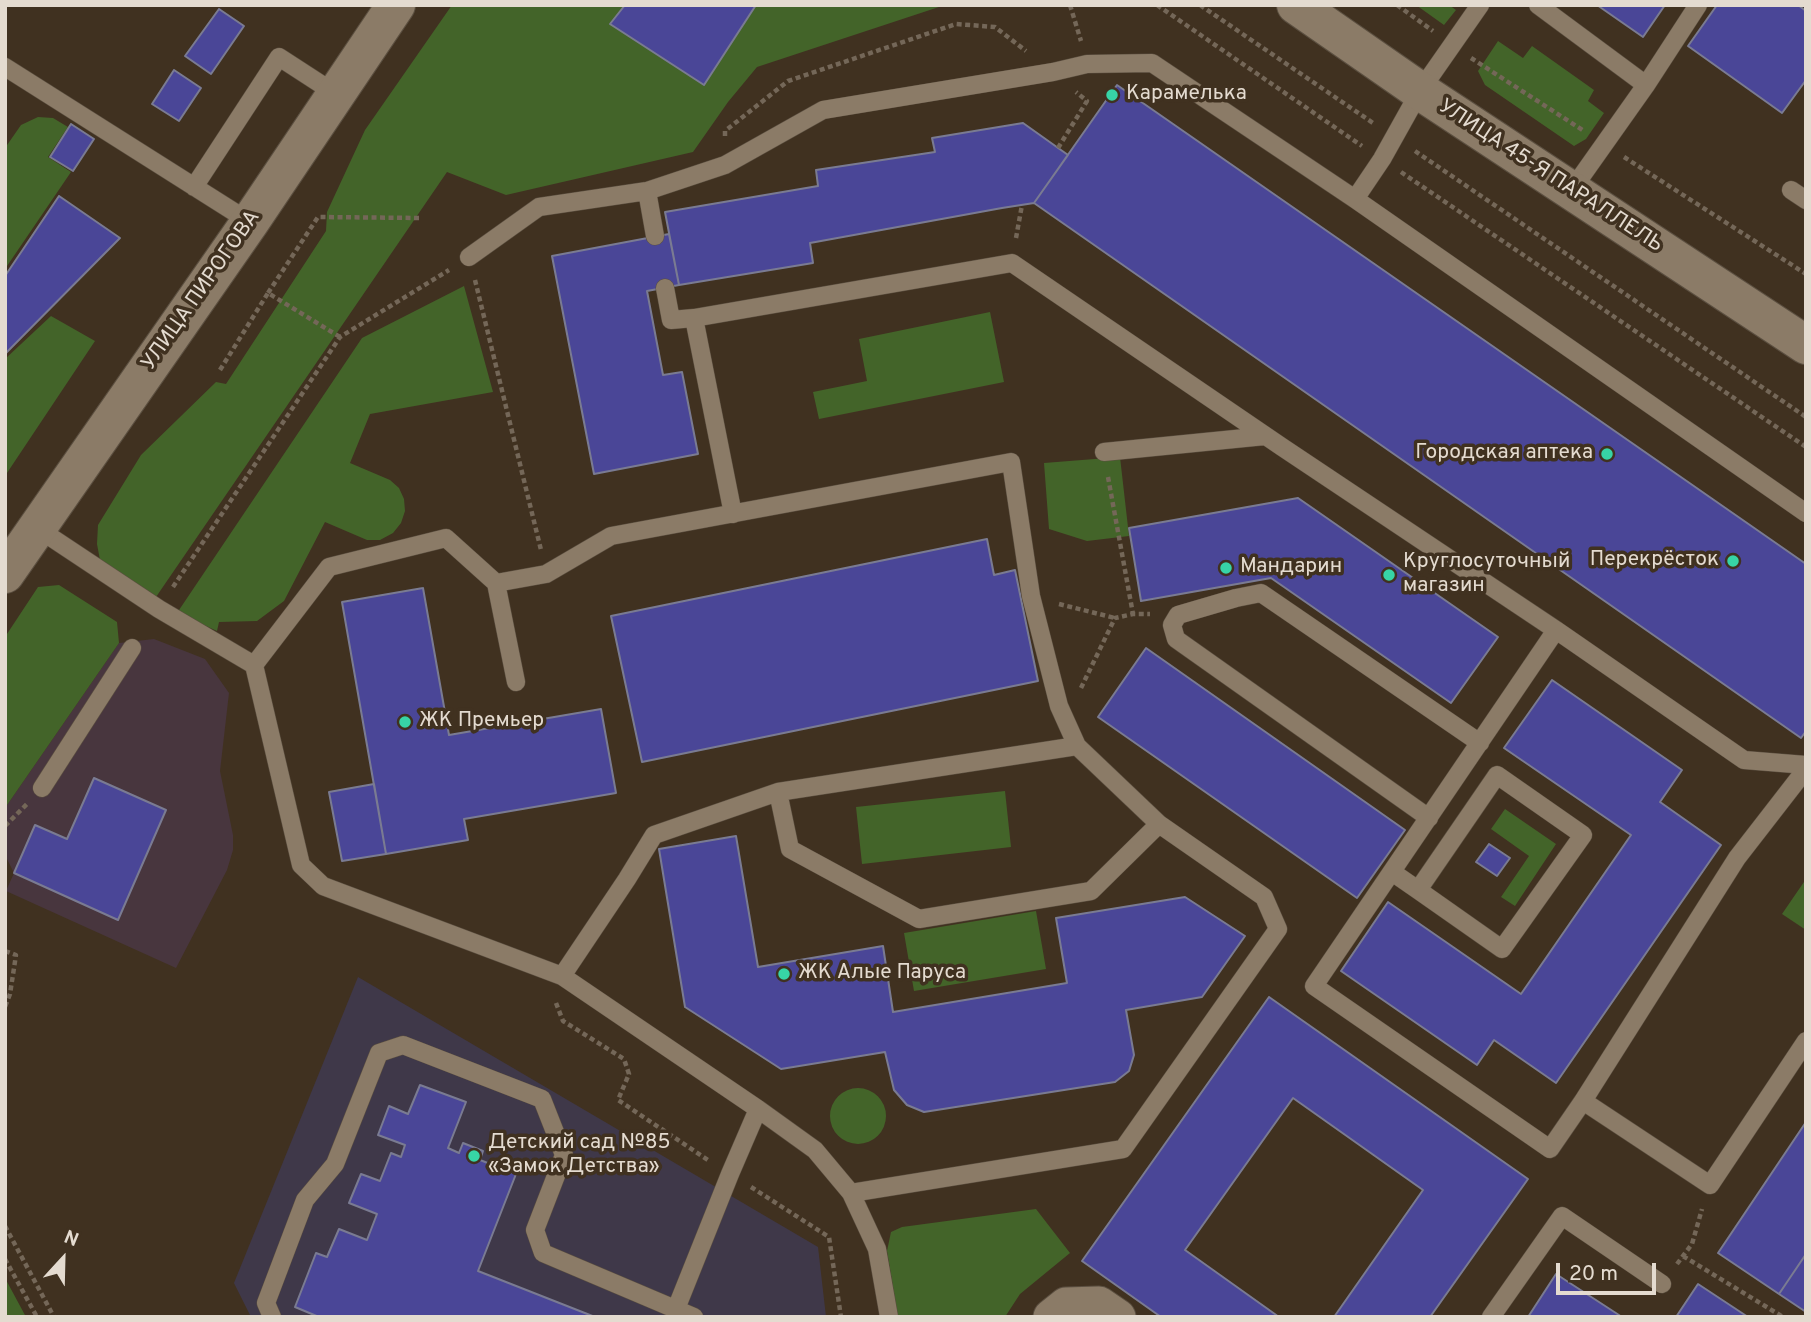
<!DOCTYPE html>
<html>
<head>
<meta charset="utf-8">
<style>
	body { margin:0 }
	#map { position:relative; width:1811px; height:1322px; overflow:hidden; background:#403120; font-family:Overpass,sans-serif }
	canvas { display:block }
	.frame { position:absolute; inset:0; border:7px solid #e4dbd0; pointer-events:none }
	.north { position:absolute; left:28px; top:1224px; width:70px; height:70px; -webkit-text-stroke:5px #403120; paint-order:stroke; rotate:22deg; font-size:19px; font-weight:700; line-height:28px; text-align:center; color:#e4dbd0 }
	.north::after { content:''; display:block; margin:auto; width:24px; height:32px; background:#e4dbd0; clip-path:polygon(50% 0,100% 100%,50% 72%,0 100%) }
	.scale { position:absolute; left:1556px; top:1263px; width:100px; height:32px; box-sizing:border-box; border:4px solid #e4dbd0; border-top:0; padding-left:9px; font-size:21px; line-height:24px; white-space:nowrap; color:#e4dbd0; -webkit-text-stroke:5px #403120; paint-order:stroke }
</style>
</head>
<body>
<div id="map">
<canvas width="1811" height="1322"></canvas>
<div class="frame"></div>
<div class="north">N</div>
<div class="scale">20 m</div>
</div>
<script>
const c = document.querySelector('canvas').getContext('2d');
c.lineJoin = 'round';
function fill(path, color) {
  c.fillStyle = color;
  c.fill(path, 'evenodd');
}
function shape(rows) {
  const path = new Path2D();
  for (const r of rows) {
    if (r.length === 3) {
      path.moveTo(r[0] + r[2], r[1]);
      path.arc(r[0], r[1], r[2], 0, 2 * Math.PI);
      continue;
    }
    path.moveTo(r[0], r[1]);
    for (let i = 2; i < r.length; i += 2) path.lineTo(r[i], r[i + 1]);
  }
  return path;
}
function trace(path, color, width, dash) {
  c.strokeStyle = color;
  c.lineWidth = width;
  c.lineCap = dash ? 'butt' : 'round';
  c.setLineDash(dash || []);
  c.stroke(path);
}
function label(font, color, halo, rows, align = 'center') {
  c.font = font + ' Overpass,sans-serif';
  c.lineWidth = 7;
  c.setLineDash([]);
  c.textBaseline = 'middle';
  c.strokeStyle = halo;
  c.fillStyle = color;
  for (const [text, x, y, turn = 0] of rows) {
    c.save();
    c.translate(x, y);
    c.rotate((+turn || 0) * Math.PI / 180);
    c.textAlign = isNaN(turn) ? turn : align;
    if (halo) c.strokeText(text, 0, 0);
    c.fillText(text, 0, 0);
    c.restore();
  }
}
fill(shape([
	[154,639,205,659,229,693,220,771,233,835,233,850,227,870,176,968,6,891,14,873,5,855,5,808,119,643]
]), '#48363e');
fill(shape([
	[358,977,818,1247,826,1317,251,1317,234,1283]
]), '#3f3849');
fill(shape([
	[452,5,945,5,757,67,728,102,693,152,506,195,447,172,156,597,100,560,97,544,98,525,141,455,216,382,226,384,326,231,327,212,365,130],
	[1416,5,1449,5,1456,10,1444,25],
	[1498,41,1523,58,1532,46,1594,90,1588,101,1604,113,1586,139,1574,146,1485,85,1478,71],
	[38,117,53,118,68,127,48,157,71,172,5,269,5,148,21,125],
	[464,286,493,392,370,414,350,463,390,480,399,488,404,499,405,511,401,523,393,533,380,540,367,540,325,522,284,601,257,621,219,622,217,631,177,613,362,338],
	[990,312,1004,382,819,419,813,392,867,381,859,339],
	[51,316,95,341,5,476,5,359],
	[1120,457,1129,536,1087,541,1049,529,1044,463],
	[59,585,117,622,119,643,5,808,5,637,38,587],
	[1005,791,1011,847,862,864,856,807],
	[1505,809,1556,844,1515,906,1501,897,1529,856,1491,829],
	[1806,879,1806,930,1782,914],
	[1036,911,1046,969,914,991,904,933],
	[858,1116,28],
	[1036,1209,1070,1253,1020,1294,1005,1317,898,1317,887,1251,891,1232,902,1227],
	[5,1278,26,1317,5,1317]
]), '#436429');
const building = shape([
	[625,5,756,5,704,85,610,24,625,5],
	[1597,5,1665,5,1643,37,1597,5],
	[1717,5,1798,5,1806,11,1806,80,1782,113,1688,46,1717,5],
	[219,9,244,26,211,74,185,56,219,9],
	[174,70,201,88,179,121,152,104,174,70],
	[1117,85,1806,564,1806,731,1801,738,1034,203,1117,85],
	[1023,123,1068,155,1034,203,1002,208,810,243,813,263,679,285,665,212,818,186,816,170,935,152,932,138,1023,123],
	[71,124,94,139,73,171,50,157,71,124],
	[59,196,120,238,5,354,5,276,59,196],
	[669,234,679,285,647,291,663,375,682,372,698,454,594,474,552,256,669,234],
	[1298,498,1498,637,1451,703,1271,578,1141,601,1129,528,1298,498],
	[987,539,994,575,1015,570,1038,681,642,762,611,616,987,539],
	[423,588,449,735,601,709,616,793,464,819,468,840,386,854,342,602,423,588],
	[1146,648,1405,830,1357,898,1098,717,1146,648],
	[1552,680,1682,770,1660,802,1721,845,1556,1083,1494,1040,1477,1065,1341,971,1388,902,1521,994,1631,835,1504,748,1552,680],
	[94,778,166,810,118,920,14,873,35,825,67,839,94,778],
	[374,784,386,854,342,861,329,792,374,784],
	[736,836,758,967,883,946,893,1012,1067,983,1056,918,1185,897,1245,936,1202,997,1126,1010,1134,1055,1129,1071,1115,1082,924,1112,907,1105,894,1090,885,1052,781,1069,685,1007,659,849,736,836],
	[1489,844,1510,858,1497,876,1476,862,1489,844],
	[1269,997,1528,1179,1430,1317,1334,1317,1423,1190,1293,1098,1185,1250,1279,1317,1161,1317,1082,1261,1269,997],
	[420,1085,466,1102,448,1148,459,1153,463,1143,483,1151,480,1160,516,1174,478,1271,595,1317,319,1317,295,1307,316,1253,327,1257,339,1229,367,1240,377,1214,349,1203,361,1174,380,1181,391,1153,401,1157,405,1145,378,1135,389,1106,408,1114,420,1085],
	[1806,1122,1806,1254,1779,1294,1718,1253,1806,1122],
	[1806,1254,1806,1312,1779,1294,1806,1254],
	[1556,1274,1622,1317,1528,1317,1556,1274],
	[1698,1284,1748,1317,1676,1317,1698,1284]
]);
fill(building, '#4a4697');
trace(building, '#7a7b92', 2);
const service = shape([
	[1538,5,1646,85,1698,5],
	[5,67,250,222],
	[194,187,279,57,336,94],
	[1791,190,1806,200],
	[1571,191,1646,85],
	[1355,199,1806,513],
	[655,236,647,191,725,165,823,110,1053,72,1087,64,1152,63,1355,199,1382,159,1420,91,1480,5],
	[469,257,539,207,647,191],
	[665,288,671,320,694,318],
	[1104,452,1265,436],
	[733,514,694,318,1012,263,1282,447,1556,630,1314,986,1550,1149,1583,1101,1737,858,1806,769],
	[37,528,159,609,254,665,301,865,323,886,562,976,758,1109,815,1150,851,1193,877,1249,889,1317],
	[496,583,516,682],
	[1556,630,1744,760,1806,765],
	[254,665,329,567,446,538,496,583,546,574,611,536,1011,462,1031,596,1059,706,1077,746],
	[42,788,132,648],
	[778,792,790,849,919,919,1091,891,1159,824],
	[1429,818,1176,639,1172,625,1178,615,1236,598,1261,593,1480,743],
	[1392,872,1418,890,1502,949,1583,835,1497,775,1418,890],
	[562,976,627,879,654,835,778,792,1077,746,1159,824,1264,897,1278,929,1123,1149,851,1193],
	[1583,1101,1710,1185,1806,1041],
	[676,1309,730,1174,758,1109],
	[272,1317,266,1303,305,1200,335,1164,379,1053,403,1045,542,1099,564,1155,535,1230,543,1253,694,1317],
	[1491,1317,1562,1216,1662,1284]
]);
const minor = shape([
	[1051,1317,1066,1305,1099,1304,1118,1317]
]);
const secondary = shape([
	[1296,5,1420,91,1806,345],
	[5,574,250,222,396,5]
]);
trace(service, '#5b4f40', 19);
trace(minor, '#5b4f40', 37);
trace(secondary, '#5b4f40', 40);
trace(shape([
	[1070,5,1081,41],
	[1157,5,1362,146],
	[1200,5,1373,123],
	[1397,5,1433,31],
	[1471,58,1584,131],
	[725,136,725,131,788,81,956,24,995,27,1026,51],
	[1058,148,1087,101,1076,92],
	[1415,151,1806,417],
	[1624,157,1806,274],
	[1401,172,1806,447],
	[1016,238,1022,205],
	[475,280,541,550],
	[268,293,318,217,421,218],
	[220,370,268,293,340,337],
	[1108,477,1133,614],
	[173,587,340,337,449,270],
	[1059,604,1115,618],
	[1081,688,1115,618,1133,614,1150,614],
	[5,826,27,804],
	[5,951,16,955,10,994,5,1007],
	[556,1003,563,1021,624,1059,629,1074,618,1100,708,1160],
	[751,1187,829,1237,841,1317],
	[5,1226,54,1317],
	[1683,1256,1783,1317],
	[5,1259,37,1317],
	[1677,1264,1692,1244,1702,1209]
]), '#746758', 4.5, [5, 3.5]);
trace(service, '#8b7b67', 18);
trace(minor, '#8b7b67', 35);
trace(secondary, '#8b7b67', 38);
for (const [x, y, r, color] of [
	[1112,95,7,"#37d4a6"],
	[1607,454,7,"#37d4a6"],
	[1733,561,7,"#37d4a6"],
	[1226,568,7,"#37d4a6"],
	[1389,575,7,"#37d4a6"],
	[405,722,7,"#37d4a6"],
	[784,974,7,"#37d4a6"],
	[474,1156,7,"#37d4a6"]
]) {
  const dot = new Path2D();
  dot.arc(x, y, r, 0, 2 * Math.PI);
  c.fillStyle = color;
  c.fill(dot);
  trace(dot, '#403120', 2.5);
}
label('21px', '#e4dbd0', '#403120', [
	["Карамелька",1126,95],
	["Городская аптека",1593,454,"right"],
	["Перекрёсток",1719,561,"right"],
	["Круглосуточный",1403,563],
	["магазин",1403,587],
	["Мандарин",1240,568],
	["ЖК Премьер",419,722],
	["ЖК Алые Паруса",798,974],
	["Детский сад №85",488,1144],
	["«Замок Детства»",488,1168]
], 'left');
label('21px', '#e4dbd0', '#403120', [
	["УЛИЦА 45-Я ПАРАЛЛЕЛЬ",1550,177,33],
	["УЛИЦА ПИРОГОВА",202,291,-55]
]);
</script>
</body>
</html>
